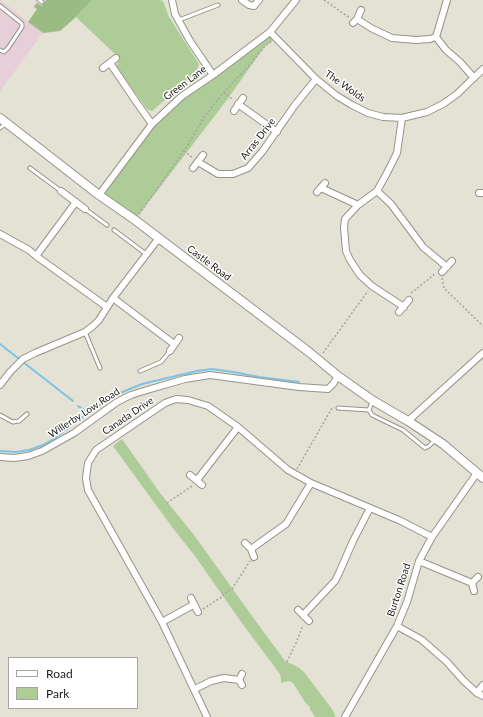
<!DOCTYPE html>
<html>
<head>
<meta charset="utf-8">
<style>
	body { margin:0 }
	#map { position:relative; width:483px; height:717px; overflow:hidden; background:#e4e1d5; font-family:Lato,sans-serif }
	canvas { display:block }
	.legend { position:absolute; left:8px; top:657px; width:130px; height:52px; box-sizing:border-box; background:#fff; border:1px solid #a5a4a3; margin:0; padding:5px 7px; list-style:none; font-size:12px; color:#1d1c18 }
	.legend li { display:flex; align-items:center; gap:8px; height:20px }
	.legend b { width:20px; border:1px solid #a5a4a3 }
</style>
</head>
<body>
<div id="map">
<canvas width="483" height="717"></canvas>
<ul class="legend">
<li><b style="height:5px;background:#fff"></b>Road</li>
<li><b style="height:11px;background:#adcc98"></b>Park</li>
</ul>
</div>
<script>
const c = document.querySelector('canvas').getContext('2d');
c.lineJoin = 'round';
function fill(path, color) {
  c.fillStyle = color;
  c.fill(path, 'evenodd');
}
function shape(rows) {
  const path = new Path2D();
  for (const r of rows) {
    path.moveTo(r[0], r[1]);
    for (let i = 2; i < r.length; i += 2) path.lineTo(r[i], r[i + 1]);
  }
  return path;
}
function trace(path, color, width, dash) {
  c.strokeStyle = color;
  c.lineWidth = width;
  c.lineCap = dash ? 'butt' : 'round';
  c.setLineDash(dash || []);
  c.stroke(path);
}
function label(font, color, halo, rows, align = 'center') {
  c.font = font + ' Lato,sans-serif';
  c.lineWidth = 3;
  c.setLineDash([]);
  c.textBaseline = 'middle';
  c.strokeStyle = halo;
  c.fillStyle = color;
  for (const [text, x, y, turn = 0] of rows) {
    c.save();
    c.translate(x, y);
    c.rotate((+turn || 0) * Math.PI / 180);
    c.textAlign = isNaN(turn) ? turn : align;
    if (halo) c.strokeText(text, 0, 0);
    c.fillText(text, 0, 0);
    c.restore();
  }
}
fill(shape([
	[0,0,43,33,0,91]
]), '#e7cfda');
fill(shape([
	[92,0,160,0,163,1,169,17,199,64,196,73,152,111,147,109,117,67,118,57,76,17],
	[270,32,276,38,265,46,229,97,135,220,99,195,152,124,182,96],
	[122,439,160,493,194,535,252,616,285,661,298,667,304,672,332,709,335,715,335,717,315,717,310,709,310,707,305,702,293,683,289,681,281,683,281,679,280,674,239,619,195,556,172,527,113,446]
]), '#adcc98');
fill(shape([
	[46,0,92,0,76,17,60,31,43,33,28,22,37,9,34,7,35,5,37,3,42,6]
]), '#9abb83');
trace(shape([
	[0,344,73,401],
	[78,406,88,413],
	[0,451,16,452,29,450,43,445,55,438,88,413,115,395,142,384,197,371,212,369,233,372,259,377,299,382]
]), '#7cc4e5', 2);
const service = shape([
	[39,0,42,2],
	[0,6,20,22,22,24,22,27,8,48,4,52,0,50],
	[179,20,218,5],
	[0,128,7,123],
	[30,168,61,191],
	[85,209,107,225],
	[114,230,146,254],
	[85,332,100,368],
	[140,371,161,362,166,356,170,351],
	[372,402,369,410,372,415,403,430,425,448,429,446,435,440],
	[338,408,369,410],
	[0,415,9,420,13,422,19,421,27,414]
]);
const minor = shape([
	[172,0,175,14,190,41,213,75],
	[242,0,249,5,254,6,259,0],
	[357,19,371,28,392,38,416,40,430,39,436,37,446,50,460,62,474,78],
	[353,23,357,19,361,10],
	[270,32,316,79,337,96,352,105,368,113,383,117,402,118,427,112,443,104,457,94,483,69],
	[436,37,447,0],
	[110,63,137,103,152,124],
	[103,68,116,58],
	[238,104,277,132],
	[234,111,243,98],
	[402,118,397,153,387,173,377,191,358,205,345,219,344,227,346,251,350,260,360,275,372,286,404,307],
	[198,162,218,174,233,174,248,168,262,152,295,105,316,79],
	[193,168,203,155],
	[321,188,358,205],
	[61,191,85,209],
	[377,191,391,204,423,247,447,267],
	[317,192,325,183],
	[479,193,483,193],
	[99,195,152,124,182,96,213,75,270,32,296,0],
	[76,202,36,256,107,307],
	[0,234,29,250,36,256],
	[442,272,452,261],
	[113,298,174,344],
	[399,312,409,300],
	[170,351,179,338],
	[0,385,10,372,23,359,35,353,85,332,93,326,99,320,113,298,159,238],
	[408,421,483,353],
	[0,457,14,458,28,456,42,451,74,433,117,402,131,395,147,390,185,379,210,375,299,387,328,389,333,384,338,376],
	[190,475,202,485],
	[197,480,238,427],
	[245,543,251,549,254,557],
	[251,549,286,524,311,483],
	[419,561,472,583],
	[474,591,472,583,478,577],
	[191,598,198,612],
	[298,610,309,621],
	[303,615,335,581,339,573,353,541,370,508],
	[162,622,193,605],
	[397,626,422,640,447,662,463,680,477,693,483,696],
	[242,685,239,680,242,674],
	[195,689,211,681,224,678,239,680],
	[477,693,483,685],
	[207,717,162,622,88,490,86,478,88,463,96,450,165,403,176,399,188,400,208,406,238,427,288,470,311,483,401,521,432,537],
	[345,717,397,626,407,602,419,561,432,537,477,473]
]);
const tertiary = shape([
	[0,118,99,195,135,220,309,352,338,376,372,400,408,421,443,444,483,478]
]);
trace(service, '#969388', 5);
trace(minor, '#969388', 8);
trace(tertiary, '#969388', 10);
trace(shape([
	[324,0,350,18],
	[224,92,233,100],
	[184,151,193,158],
	[139,214,184,151,205,116,224,92,248,67,265,46,272,41],
	[442,278,444,288,483,326],
	[411,293,425,282,436,273],
	[323,353,368,291],
	[297,469,332,408,334,408],
	[167,503,192,486],
	[203,609,223,596,223,594,232,589,250,561],
	[287,662,296,643,303,625]
]), '#a7a59b', 1.5, [2, 2]);
trace(service, '#fff', 3);
trace(minor, '#fff', 6);
trace(tertiary, '#fff', 8);
label('10px', '#1d1c18', '#fff', [
	["Green Lane",185,83,-37],
	["The Wolds",345,86,35],
	["Arras Drive",258,139,-52],
	["Castle Road",209,263,37],
	["Willerby Low Road",84,413,-33],
	["Canada Drive",128,416,-34],
	["Burton Road",399,590,-72]
]);
</script>
</body>
</html>
